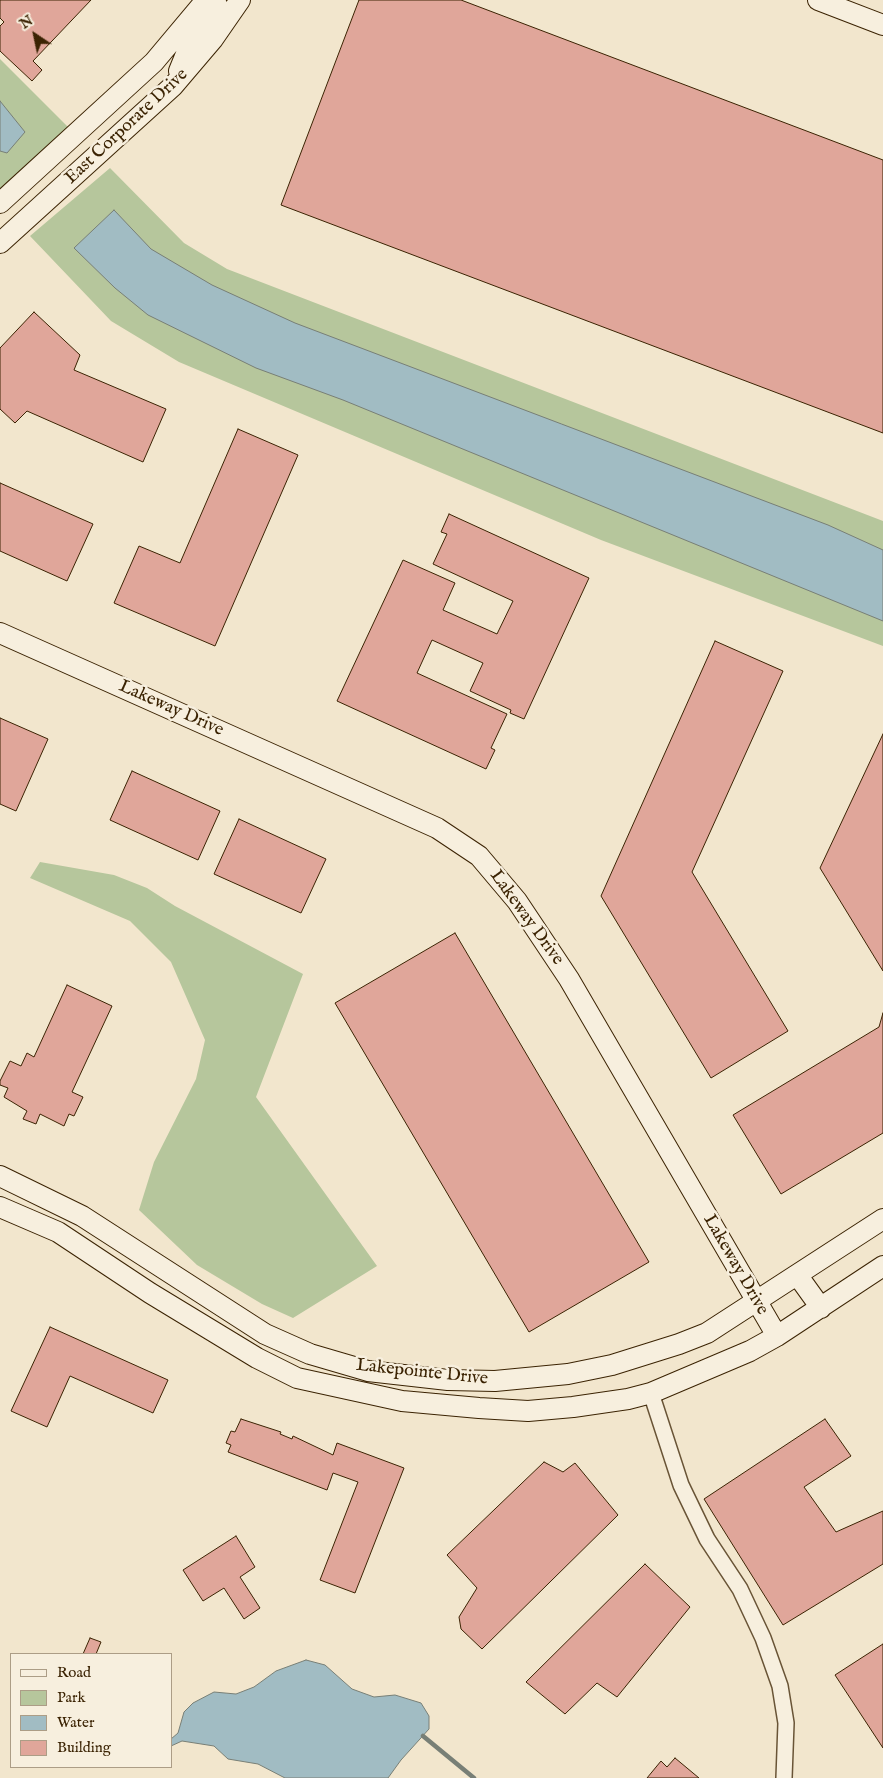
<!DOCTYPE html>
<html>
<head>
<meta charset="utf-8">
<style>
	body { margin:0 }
	#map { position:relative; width:883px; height:1778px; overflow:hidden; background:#f2e6cd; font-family:"IM FELL English",serif }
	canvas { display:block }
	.legend { position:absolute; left:10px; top:1653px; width:162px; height:115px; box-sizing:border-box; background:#f7efde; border:1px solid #ac9d86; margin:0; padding:6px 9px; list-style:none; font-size:15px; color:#3b2303 }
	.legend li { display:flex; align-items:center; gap:10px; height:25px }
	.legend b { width:25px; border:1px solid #ac9d86 }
	.north { position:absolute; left:10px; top:10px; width:50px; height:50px; -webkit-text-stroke:4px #f7efde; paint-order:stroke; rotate:326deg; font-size:14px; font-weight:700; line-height:20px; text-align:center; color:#3b2303 }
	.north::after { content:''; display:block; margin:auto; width:18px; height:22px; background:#3b2303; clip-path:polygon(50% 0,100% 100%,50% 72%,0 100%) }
</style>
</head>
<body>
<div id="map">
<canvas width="883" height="1778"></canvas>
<ul class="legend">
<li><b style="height:6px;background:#f7efde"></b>Road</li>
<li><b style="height:14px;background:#b6c69c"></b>Park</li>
<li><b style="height:14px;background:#a1bcc3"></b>Water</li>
<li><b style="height:14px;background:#e0a69a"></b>Building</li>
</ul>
<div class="north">N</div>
</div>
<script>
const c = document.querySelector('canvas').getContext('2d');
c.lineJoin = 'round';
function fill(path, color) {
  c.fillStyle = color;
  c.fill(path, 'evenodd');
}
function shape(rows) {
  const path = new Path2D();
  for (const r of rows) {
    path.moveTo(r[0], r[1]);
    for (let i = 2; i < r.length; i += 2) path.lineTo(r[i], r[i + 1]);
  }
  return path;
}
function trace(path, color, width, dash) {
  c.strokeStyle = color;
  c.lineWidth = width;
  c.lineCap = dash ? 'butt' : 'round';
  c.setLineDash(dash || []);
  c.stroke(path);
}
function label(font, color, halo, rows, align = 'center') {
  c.font = font + ' "IM FELL English",serif';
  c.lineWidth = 5;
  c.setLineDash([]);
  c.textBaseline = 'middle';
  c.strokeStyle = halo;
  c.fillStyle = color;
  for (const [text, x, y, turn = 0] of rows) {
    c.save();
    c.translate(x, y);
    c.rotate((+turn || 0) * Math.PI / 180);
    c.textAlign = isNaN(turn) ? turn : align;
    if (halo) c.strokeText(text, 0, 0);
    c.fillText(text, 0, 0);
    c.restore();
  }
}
fill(shape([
	[0,59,69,128,0,190],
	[110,168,184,243,227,269,883,521,883,646,601,540,179,362,111,321,30,236],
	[40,862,114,875,147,888,175,906,303,974,256,1097,377,1266,293,1318,262,1304,197,1265,139,1210,154,1162,196,1079,205,1040,171,962,130,921,30,878]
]), '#b6c69c');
const water = shape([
	[0,101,25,132,7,153,0,151,0,101],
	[114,210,151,249,212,285,295,323,828,525,883,550,883,621,343,400,256,368,148,315,115,288,74,248,114,210],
	[306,1660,325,1665,352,1689,374,1697,395,1695,421,1703,429,1716,429,1729,401,1760,388,1778,285,1778,258,1764,228,1759,214,1746,182,1741,171,1746,171,1739,178,1733,184,1712,193,1703,214,1692,236,1694,254,1687,276,1671,306,1660]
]);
fill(water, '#a1bcc3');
trace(water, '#787f76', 1);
trace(shape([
	[423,1736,474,1778]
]), '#787f76', 4.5);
const building = shape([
	[0,0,91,0,33,61,42,70,32,81,0,51,0,26,4,22,0,18,0,0],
	[359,0,461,0,883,160,883,433,281,205,359,0],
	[34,312,80,355,74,370,166,409,143,462,27,411,15,423,0,409,0,348,34,312],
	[238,429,298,455,215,646,114,603,139,546,180,563,238,429],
	[0,483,93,524,67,581,0,551,0,483],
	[449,514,589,578,524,719,510,713,511,710,470,691,483,663,432,640,417,673,507,714,491,748,495,750,486,769,337,701,403,560,455,583,443,610,497,634,513,601,433,564,447,534,441,532,449,514],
	[715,641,783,671,692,872,788,1031,711,1078,601,896,715,641],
	[0,718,48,739,16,811,0,804,0,718],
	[883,734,883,971,820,868,883,734],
	[132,771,220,811,198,860,110,820,132,771],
	[239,819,326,859,301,913,214,874,239,819],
	[455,933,649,1262,529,1332,335,1003,455,933],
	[67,985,112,1006,72,1092,83,1097,74,1116,69,1114,64,1126,40,1114,36,1124,23,1119,27,1111,4,1097,8,1088,0,1085,0,1081,10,1061,21,1066,27,1053,34,1057,67,985],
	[883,1013,883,1133,781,1194,733,1115,879,1027,883,1013],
	[50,1327,168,1380,153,1413,70,1376,47,1427,11,1411,50,1327],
	[241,1419,281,1432,280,1434,292,1439,293,1436,333,1455,337,1443,404,1468,355,1593,320,1580,358,1482,333,1473,327,1490,228,1452,231,1445,226,1443,231,1431,235,1432,241,1419],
	[825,1419,851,1456,804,1487,836,1532,883,1511,883,1564,783,1625,704,1499,825,1419],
	[544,1462,563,1472,575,1463,618,1515,482,1649,461,1629,459,1617,477,1588,447,1555,544,1462],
	[236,1536,255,1567,240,1577,260,1608,244,1619,224,1588,203,1601,183,1570,236,1536],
	[645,1564,690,1607,617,1697,597,1683,565,1714,526,1682,645,1564],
	[90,1638,101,1642,96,1654,83,1654,90,1638],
	[883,1644,883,1748,835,1675,883,1644],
	[675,1758,699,1778,647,1778,661,1761,667,1767,675,1758]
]);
fill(building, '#e0a69a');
trace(building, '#3b2303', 1);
const street = shape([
	[651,1393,681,1485,707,1539,740,1589,763,1638,780,1686,786,1723,784,1778]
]);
const secondary = shape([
	[818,0,883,25],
	[179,71,188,49,217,5],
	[0,203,154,62,206,0],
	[0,243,173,86,213,39,240,0],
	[0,633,437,828,479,856,517,901,569,979,777,1336],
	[0,1176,82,1216,265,1334,310,1354,368,1371,448,1380,495,1381,568,1374,612,1365,679,1344,707,1333,883,1219],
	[0,1207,58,1232,150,1293,257,1358,297,1378,402,1401,479,1408,528,1411,573,1407,628,1399,651,1393,750,1351,777,1336,883,1266],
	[798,1276,821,1308]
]);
trace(street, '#695436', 18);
trace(secondary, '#3b2303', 22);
trace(street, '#f7efde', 15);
trace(secondary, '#f7efde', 20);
label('18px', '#3b2303', '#f7efde', [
	["East Corporate Drive",127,127,-43],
	["Lakeway Drive",171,709,24],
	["Lakeway Drive",526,918,54],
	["Lakeway Drive",735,1265,60],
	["Lakepointe Drive",422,1373,6]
]);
</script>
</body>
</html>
